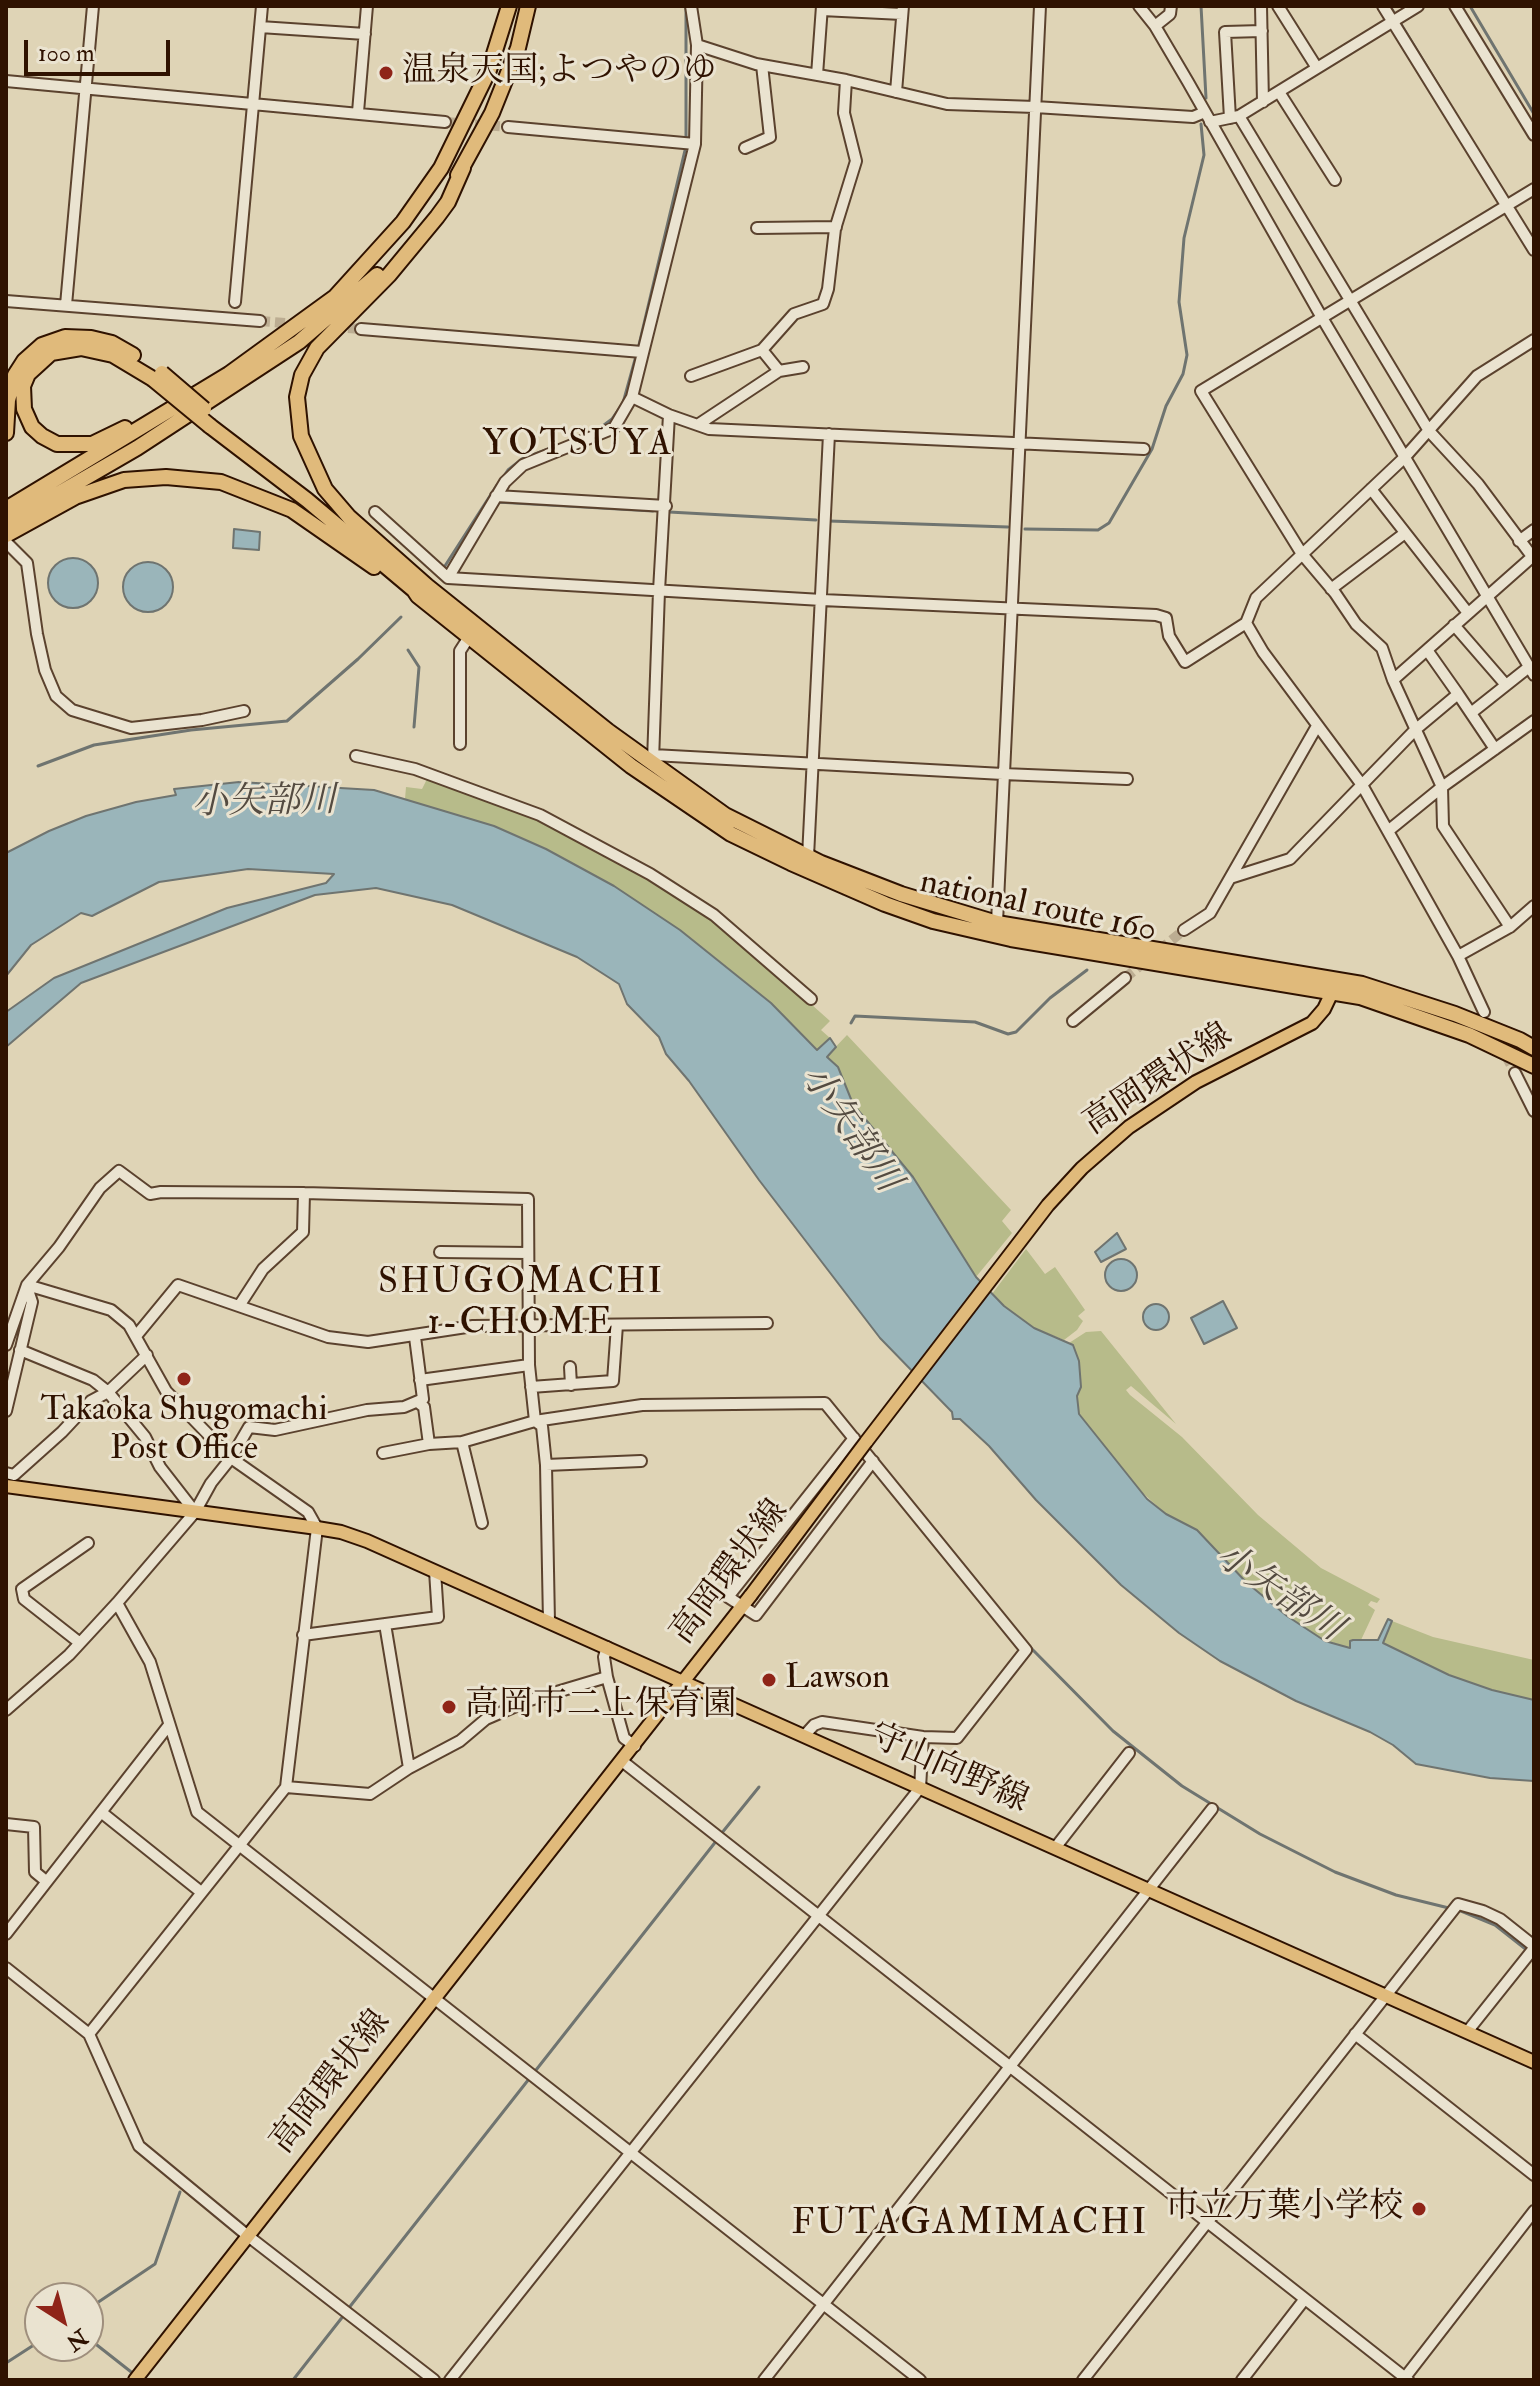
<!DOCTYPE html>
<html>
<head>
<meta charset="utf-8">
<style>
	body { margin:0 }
	#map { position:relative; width:1540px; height:2386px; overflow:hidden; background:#dfd4b6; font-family:"IM FELL Double Pica",serif }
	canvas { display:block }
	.frame { position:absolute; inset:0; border:8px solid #2f1200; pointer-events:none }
	.north { position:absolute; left:24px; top:2282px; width:80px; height:80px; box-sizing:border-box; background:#eae3d0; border:2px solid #9f8f7d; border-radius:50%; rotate:144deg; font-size:22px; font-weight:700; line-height:32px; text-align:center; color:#2f1200 }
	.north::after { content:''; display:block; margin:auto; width:28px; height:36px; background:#8f2418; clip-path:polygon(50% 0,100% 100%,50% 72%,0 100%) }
	.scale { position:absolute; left:24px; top:40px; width:146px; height:36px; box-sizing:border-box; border:4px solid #2f1200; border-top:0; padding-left:10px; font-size:24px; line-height:28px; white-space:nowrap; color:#2f1200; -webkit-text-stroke:6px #eae3d0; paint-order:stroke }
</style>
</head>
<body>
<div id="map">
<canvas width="1540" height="2386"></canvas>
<div class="frame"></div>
<div class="north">N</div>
<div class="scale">100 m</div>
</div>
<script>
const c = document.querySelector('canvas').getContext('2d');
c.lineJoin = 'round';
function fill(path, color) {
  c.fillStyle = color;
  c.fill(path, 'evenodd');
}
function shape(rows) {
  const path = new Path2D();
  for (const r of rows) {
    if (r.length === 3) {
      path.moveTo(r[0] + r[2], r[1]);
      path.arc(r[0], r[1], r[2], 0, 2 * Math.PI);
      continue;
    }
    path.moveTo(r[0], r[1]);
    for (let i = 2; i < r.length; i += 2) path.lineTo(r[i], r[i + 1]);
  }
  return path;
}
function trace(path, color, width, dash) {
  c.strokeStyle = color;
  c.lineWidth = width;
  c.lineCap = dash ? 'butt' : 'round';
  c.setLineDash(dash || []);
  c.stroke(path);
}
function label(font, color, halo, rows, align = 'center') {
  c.font = font + ' "IM FELL Double Pica","Noto Serif JP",serif';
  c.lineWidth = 6;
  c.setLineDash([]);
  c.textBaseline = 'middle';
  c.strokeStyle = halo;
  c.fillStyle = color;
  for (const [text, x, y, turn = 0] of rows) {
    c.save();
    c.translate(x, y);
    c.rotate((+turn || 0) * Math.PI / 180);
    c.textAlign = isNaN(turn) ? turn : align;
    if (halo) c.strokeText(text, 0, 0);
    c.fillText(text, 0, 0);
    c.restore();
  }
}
fill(shape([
	[428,777,520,811,624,863,703,913,746,946,830,1021,821,1030,830,1038,818,1050,771,1003,680,930,614,886,546,849,494,826,405,799,406,787,422,789],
	[847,1035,1011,1210,1002,1221,1012,1233,976,1277,913,1177,853,1104,838,1067,826,1057],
	[1026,1249,1045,1274,1055,1267,1085,1310,1078,1316,1083,1321,1077,1330,1064,1340,1034,1328,1004,1306,992,1294],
	[1101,1331,1176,1424,1131,1386,1126,1390,1130,1395,1182,1437,1258,1515,1321,1568,1380,1599,1377,1603,1371,1601,1368,1605,1375,1610,1361,1640,1354,1640,1350,1649,1313,1635,1246,1582,1197,1530,1166,1514,1135,1486,1079,1414,1077,1396,1081,1387,1073,1345,1069,1343,1086,1332],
	[1392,1621,1433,1637,1534,1660,1534,1700,1492,1690,1449,1675,1383,1643]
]), '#b7bb8a');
const water = shape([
	[234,529,260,532,259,550,233,548,234,529],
	[73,583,25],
	[148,587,25],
	[239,782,374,790,494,826,546,849,614,886,680,930,771,1003,817,1050,830,1038,836,1047,827,1057,838,1067,853,1104,913,1177,976,1277,1004,1306,1034,1328,1073,1345,1079,1361,1081,1387,1077,1396,1079,1414,1147,1499,1166,1514,1197,1530,1246,1582,1287,1616,1325,1641,1350,1648,1350,1641,1353,1640,1378,1640,1388,1619,1392,1621,1383,1643,1449,1675,1492,1690,1534,1700,1534,1781,1490,1778,1416,1764,1393,1745,1370,1732,1296,1701,1220,1661,1179,1633,1121,1585,1036,1500,989,1446,960,1419,953,1419,952,1412,880,1338,759,1180,689,1081,666,1054,659,1037,627,1004,619,984,577,957,452,905,376,888,315,895,81,983,6,1047,6,1012,54,978,227,908,326,883,334,874,248,869,159,882,92,916,81,913,31,945,6,976,6,853,49,831,86,816,136,802,176,795,174,789,239,782],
	[1117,1233,1126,1249,1101,1262,1095,1252,1117,1233],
	[1121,1275,16],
	[1223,1301,1237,1328,1204,1344,1191,1318,1223,1301],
	[1156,1317,13]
]);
fill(water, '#9ab5ba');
trace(water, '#6f7470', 2);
trace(shape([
	[1201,6,1206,98],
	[1390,6,1446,98],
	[1470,6,1534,114],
	[638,349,686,146,686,6],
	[596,431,612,419,623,403,636,356],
	[502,479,508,470,522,459,551,448],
	[497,502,653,511],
	[669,512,816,520],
	[829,521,1008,527],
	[1025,529,1098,530,1109,523,1152,449,1166,406,1183,374,1187,355,1179,302,1184,238,1204,155,1201,124],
	[443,569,497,485],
	[408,650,419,667,414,727],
	[38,766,94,745,191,730,287,721,358,659,401,617],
	[851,1023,855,1016,975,1022,1008,1034,1016,1032,1050,998,1087,970],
	[1030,1647,1113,1731,1182,1786,1260,1834,1335,1872,1396,1895,1461,1911,1495,1925,1528,1951],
	[721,1834,759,1787],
	[88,2309,155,2264,180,2192],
	[348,2309,717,1840],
	[88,2338,135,2375],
	[6,2363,40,2341],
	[293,2380,344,2315]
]), '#6f7470', 3);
trace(shape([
	[445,122,508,127],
	[260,321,298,324],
	[333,327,361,329],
	[1125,978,1184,930],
	[1492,1029,1515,1073]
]), '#bcad92', 10, [10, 5]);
const minor = shape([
	[1139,6,1155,26,1188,82,1321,316,1534,675],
	[1261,6,1263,102],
	[1278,6,1317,68],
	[1383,6,1534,250],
	[1455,6,1534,135],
	[822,10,902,14],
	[1155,26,1170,14,1171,6],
	[260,27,365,34],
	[697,45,756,64,846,80,947,104,1035,107,1193,117,1205,112],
	[817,75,822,6],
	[6,81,445,122],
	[896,92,903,6],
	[1279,92,1335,180],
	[358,112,367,6],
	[1239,116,1429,431,1478,484,1534,559],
	[1230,118,1225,32,1262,31],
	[1210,122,1239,116,1418,6],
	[508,127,695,144],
	[745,148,770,137,762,65],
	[757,228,836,227],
	[6,301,260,321],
	[235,302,262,6],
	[66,305,93,6],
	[361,329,642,352],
	[779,371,762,350,794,314,823,304,828,289,835,229,856,161,844,113,846,80],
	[691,376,762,350],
	[632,397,669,415,709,429,1144,449],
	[699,424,779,371,803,367],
	[1371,489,1468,613],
	[496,496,666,506],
	[375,512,448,578,822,600,1156,615,1166,618,1169,636,1185,662,1246,623,1256,598,1405,457,1477,376,1534,340],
	[1519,541,1534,530],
	[6,542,27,563,37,634,45,670,56,696,72,710,131,728,202,720,244,711],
	[448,578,505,482,523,465,614,428,632,397,695,144,697,45,691,6],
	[1331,589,1405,533],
	[1246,623,1263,652,1362,785,1458,956,1484,1012],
	[1454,625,1506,685],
	[1393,680,1532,557],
	[1458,694,1495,749],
	[1471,713,1529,667],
	[460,744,460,651,469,637],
	[653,755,1003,774,1127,779],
	[356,756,415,769,540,815,650,874,714,915,811,999],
	[653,761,659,591,669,415],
	[1388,831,1442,787,1534,721],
	[808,857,829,434],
	[1230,878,1290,859,1415,730,1458,694,1427,650],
	[997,923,1040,6],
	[1510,927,1443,826,1442,787,1393,680,1382,648,1356,624,1335,593,1302,554,1201,391,1534,189],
	[1184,930,1210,913,1317,726],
	[1458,956,1510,927,1534,906],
	[1073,1021,1125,978],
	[1515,1073,1534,1111],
	[440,1252,528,1253],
	[27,1285,111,1310,129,1325,166,1391,231,1458,308,1512,317,1528,286,1787,89,2034],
	[239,1306,263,1269,303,1232,304,1193],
	[136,1336,178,1285,328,1337,368,1342,473,1326,767,1323],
	[6,1345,27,1285,59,1247,100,1188,119,1171,150,1194,161,1192,304,1193,528,1199,529,1365,535,1421,542,1426,546,1465,549,1622],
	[20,1350,93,1380,108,1392,145,1437,160,1467,195,1512],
	[570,1367,571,1385],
	[420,1380,529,1365],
	[531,1387,613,1381,617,1325],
	[419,1403,424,1407,429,1444],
	[6,1411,32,1302,27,1287],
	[854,1438,728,1597,756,1615,873,1461],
	[462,1442,482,1523],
	[383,1453,429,1444,462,1442,535,1421,642,1405,825,1403,1026,1650,957,1738,923,1737,822,1722,814,1725,804,1736],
	[546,1465,641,1461],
	[6,1473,14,1475,62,1432,91,1401,108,1392,147,1355],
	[117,1603,150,1662,197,1812,920,2380],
	[385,1624,409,1768],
	[303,1635,438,1617,435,1571],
	[80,1643,24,1599,22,1589,88,1543],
	[607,1647,604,1657,607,1677,624,1738,635,1746],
	[6,1710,69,1655,117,1603,195,1512,211,1483,231,1458,249,1427,275,1430,367,1410,404,1407,423,1399,415,1337],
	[622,1761,1408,2380],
	[286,1787,370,1794,409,1768,460,1741,486,1719,530,1700,607,1677],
	[101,1812,201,1892],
	[6,1824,34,1827,35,1872,46,1881],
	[1055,1848,1129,1753],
	[6,1934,169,1725],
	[6,1968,89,2034,139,2146,248,2236,434,2380],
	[1467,2032,1534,1948],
	[1355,2034,1534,2175],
	[450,2380,920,1788,923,1737],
	[764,2380,1212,1809],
	[1083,2380,1458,1904,1483,1911,1500,1919,1534,1946],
	[1242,2380,1304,2300],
	[1403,2380,1534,2211]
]);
const major = shape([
	[866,1442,1048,1205,1082,1168,1129,1127,1196,1082,1312,1023,1324,1009,1335,986],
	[6,1486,317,1528,341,1532,367,1541,1534,2062],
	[135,2380,751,1595]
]);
const highway = shape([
	[463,168,448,202,437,217,389,275,317,348,302,375,297,397,301,436,325,489,349,517,427,586,608,731,725,815,821,863,901,894,997,923,1362,984,1455,1014,1520,1040,1534,1048],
	[458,175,492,113,518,48,528,6],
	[210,426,307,500,414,590,418,596,631,766,731,834,791,863,885,904,933,921,1011,939,1360,997,1469,1035,1534,1066],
	[125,428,92,444,57,444,42,436,32,427,24,409,23,386,28,374,51,353,81,348,113,355,153,379],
	[6,433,8,400,15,375,24,361,42,345,65,337,91,338,112,343,133,355],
	[6,509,229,374,335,297,403,222,441,168,489,70,509,6],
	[6,524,137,448,299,342,377,275],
	[6,535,75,497,124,480,166,477,221,482,292,510,374,567]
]);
trace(minor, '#5b422e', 14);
trace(major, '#2f1200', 16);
trace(highway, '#2f1200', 18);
trace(minor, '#eae3d0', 10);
trace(major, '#e0ba7b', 12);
trace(highway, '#e0ba7b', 14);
const majorBridge = shape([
	[751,1595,866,1442]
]);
const highwayBridge = shape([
	[162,373,204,409],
	[153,379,210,426]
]);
trace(majorBridge, '#2f1200', 16, []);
trace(highwayBridge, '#2f1200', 18, []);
trace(majorBridge, '#e0ba7b', 12);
trace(highwayBridge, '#e0ba7b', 14);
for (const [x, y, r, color] of [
	[386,73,8,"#8f2418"],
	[184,1379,8,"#8f2418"],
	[769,1680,8,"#8f2418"],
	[449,1707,8,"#8f2418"],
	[1419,2209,8,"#8f2418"]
]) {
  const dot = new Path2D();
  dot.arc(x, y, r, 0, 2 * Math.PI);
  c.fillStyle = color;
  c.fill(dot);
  trace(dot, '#eae3d0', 3);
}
label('34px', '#2f1200', '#eae3d0', [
	["温泉天国;よつやのゆ",402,73],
	["Takaoka Shugomachi",184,1412,"center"],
	["Post Office",184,1451,"center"],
	["Lawson",785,1680],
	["高岡市二上保育園",465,1707],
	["市立万葉小学校",1403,2209,"right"]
], 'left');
label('34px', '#2f1200', '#eae3d0', [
	["national route 160",1038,908,12],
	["高岡環状線",1159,1081,-34],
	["高岡環状線",731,1573,-53],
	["守山向野線",948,1770,24],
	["高岡環状線",332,2083,-52]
]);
c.letterSpacing = '2px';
label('36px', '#2f1200', '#eae3d0', [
	["YOTSUYA",578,446],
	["SHUGOMACHI",521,1284],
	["1-CHOME",521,1325],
	["FUTAGAMIMACHI",970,2225]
]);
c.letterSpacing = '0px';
label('italic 36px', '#544b41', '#eae3d0', [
	["小矢部川",264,804,-1],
	["小矢部川",849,1130,55],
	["小矢部川",1278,1594,34]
]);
</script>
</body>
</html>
